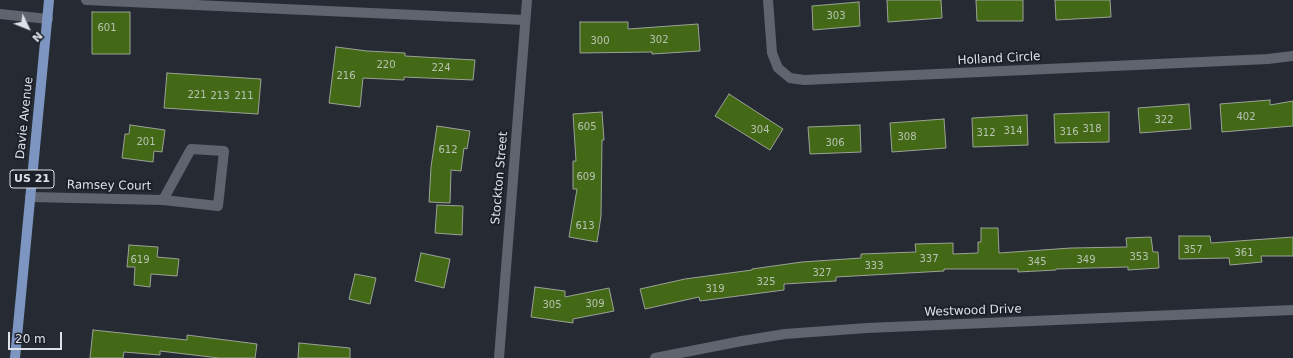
<!DOCTYPE html>
<html>
<head>
<meta charset="utf-8">
<style>
	body { margin:0 }
	#map { position:relative; width:1293px; height:358px; overflow:hidden; background:#262b33; font-family:"DejaVu Sans",sans-serif }
	canvas { display:block }
	.north { position:absolute; left:8px; top:8px; width:40px; height:40px; -webkit-text-stroke:3px #1c2129; paint-order:stroke; rotate:133deg; font-size:11px; font-weight:700; line-height:16px; text-align:center; color:#dee1e7 }
	.north::after { content:''; display:block; margin:auto; width:14px; height:18px; background:#dee1e7; clip-path:polygon(50% 0,100% 100%,50% 72%,0 100%) }
	.scale { position:absolute; left:8px; top:332px; width:54px; height:18px; box-sizing:border-box; border:2px solid #dee1e7; border-top:0; padding-left:5px; font-size:12px; line-height:14px; white-space:nowrap; color:#dee1e7; -webkit-text-stroke:3px #1c2129; paint-order:stroke }
</style>
</head>
<body>
<div id="map">
<canvas width="1293" height="358"></canvas>
<div class="north">N</div>
<div class="scale">20 m</div>
</div>
<script>
const c = document.querySelector('canvas').getContext('2d');
c.lineJoin = 'round';
function fill(path, color) {
  c.fillStyle = color;
  c.fill(path, 'evenodd');
}
function shape(rows) {
  const path = new Path2D();
  for (const r of rows) {
    path.moveTo(r[0], r[1]);
    for (let i = 2; i < r.length; i += 2) path.lineTo(r[i], r[i + 1]);
  }
  return path;
}
function trace(path, color, width, dash) {
  c.strokeStyle = color;
  c.lineWidth = width;
  c.lineCap = dash ? 'butt' : 'round';
  c.setLineDash(dash || []);
  c.stroke(path);
}
function label(font, color, halo, rows, align = 'center') {
  c.font = font + ' "DejaVu Sans",sans-serif';
  c.lineWidth = 4;
  c.setLineDash([]);
  c.textBaseline = 'middle';
  c.strokeStyle = halo;
  c.fillStyle = color;
  for (const [text, x, y, turn = 0] of rows) {
    c.save();
    c.translate(x, y);
    c.rotate((+turn || 0) * Math.PI / 180);
    c.textAlign = isNaN(turn) ? turn : align;
    if (halo) c.strokeText(text, 0, 0);
    c.fillText(text, 0, 0);
    c.restore();
  }
}
const building = shape([
	[887,0,941,0,942,18,888,22,887,0],
	[976,0,1023,0,1023,21,977,21,976,0],
	[1055,0,1110,0,1111,17,1056,20,1055,0],
	[859,2,860,26,813,30,812,6,859,2],
	[92,12,130,12,130,54,92,54,92,12],
	[580,22,628,22,628,29,698,24,700,51,652,54,652,52,580,53,580,22],
	[336,47,367,51,405,53,405,56,475,60,473,80,404,77,404,80,363,78,360,107,329,103,336,47],
	[167,73,261,79,258,114,164,108,167,73],
	[729,94,783,129,770,150,715,116,729,94],
	[1270,100,1270,105,1293,101,1293,126,1222,132,1220,104,1270,100],
	[1189,104,1191,129,1140,133,1138,108,1189,104],
	[602,112,604,140,602,140,601,216,597,242,569,237,577,189,573,189,573,161,576,161,573,114,602,112],
	[1109,112,1109,142,1055,143,1054,114,1109,112],
	[1027,115,1028,145,973,147,972,118,1027,115],
	[944,119,946,148,892,152,890,123,944,119],
	[130,125,165,130,162,152,154,151,153,162,122,158,125,134,129,134,130,125],
	[860,125,861,152,810,154,808,127,860,125],
	[437,126,470,131,467,149,464,148,461,171,451,170,450,203,429,202,431,167,437,126],
	[437,205,463,206,462,235,435,233,437,205],
	[981,228,998,228,999,253,1071,248,1127,247,1126,238,1151,237,1153,252,1158,252,1159,268,1128,270,1128,267,1056,269,1056,270,1018,272,1018,269,944,269,944,271,836,277,836,281,784,284,784,290,700,301,699,297,645,309,640,289,685,279,752,270,752,269,802,262,861,258,861,254,916,252,915,244,953,243,953,254,978,253,978,242,981,242,981,228],
	[1179,236,1210,236,1211,243,1293,237,1293,256,1261,256,1262,262,1230,265,1229,258,1179,259,1179,236],
	[129,245,158,247,157,257,179,259,177,276,151,274,150,287,134,285,135,267,127,267,129,245],
	[421,253,450,259,444,288,415,281,421,253],
	[355,274,376,278,370,304,349,299,355,274],
	[535,287,565,291,565,297,609,288,614,311,573,319,573,323,531,317,535,287],
	[93,330,187,340,187,335,257,344,255,358,219,358,160,351,160,355,124,352,123,358,90,358,93,330],
	[299,343,350,348,350,358,298,358,299,343]
]);
fill(building, '#436916');
trace(building, '#9ca297', 1);
trace(shape([
	[86,0,525,20],
	[768,0,772,53,778,68,790,78,804,80,1268,59,1293,56],
	[0,14,48,19],
	[191,149,224,151,218,206,163,200,191,149],
	[30,197,163,200],
	[655,358,742,341,785,334,867,328,1293,310]
]), '#5f646e', 10);
trace(shape([
	[499,358,527,0]
]), '#5f646e', 10);
trace(shape([
	[15,358,49,0]
]), '#7c96c1', 10);
label('10px', '#b7c3b3', null, [
	["303",836,16],
	["601",107,28],
	["302",659,40],
	["300",600,41],
	["220",386,65],
	["224",441,68],
	["216",346,76],
	["221",197,95],
	["213",220,96],
	["211",244,96],
	["402",1246,117],
	["322",1164,120],
	["605",587,127],
	["318",1092,129],
	["304",760,130],
	["314",1013,131],
	["316",1069,132],
	["312",986,133],
	["308",907,137],
	["201",146,142],
	["306",835,143],
	["612",448,150],
	["609",586,177],
	["613",585,226],
	["357",1193,250],
	["361",1244,253],
	["353",1139,257],
	["337",929,259],
	["619",140,260],
	["349",1086,260],
	["345",1037,262],
	["333",874,266],
	["327",822,273],
	["325",766,282],
	["319",715,289],
	["309",595,304],
	["305",552,305]
]);
for (const [x, y, w] of [
	[32,179,44]
]) {
  const box = new Path2D();
  box.roundRect(x - w / 2, y - 9, w, 18, 3);
  c.fillStyle = '#1c2129';
  c.fill(box);
  trace(box, '#dee1e7', 1);
}
label('bold 11px', '#dee1e7', null, [
	["US 21",32,179]
]);
label('12px', '#dee1e7', '#1c2129', [
	["Holland Circle",999,59,-3],
	["Davie Avenue",25,118,-84],
	["Stockton Street",500,178,-85],
	["Ramsey Court",109,186,1],
	["Westwood Drive",973,311,-2]
]);
</script>
</body>
</html>
